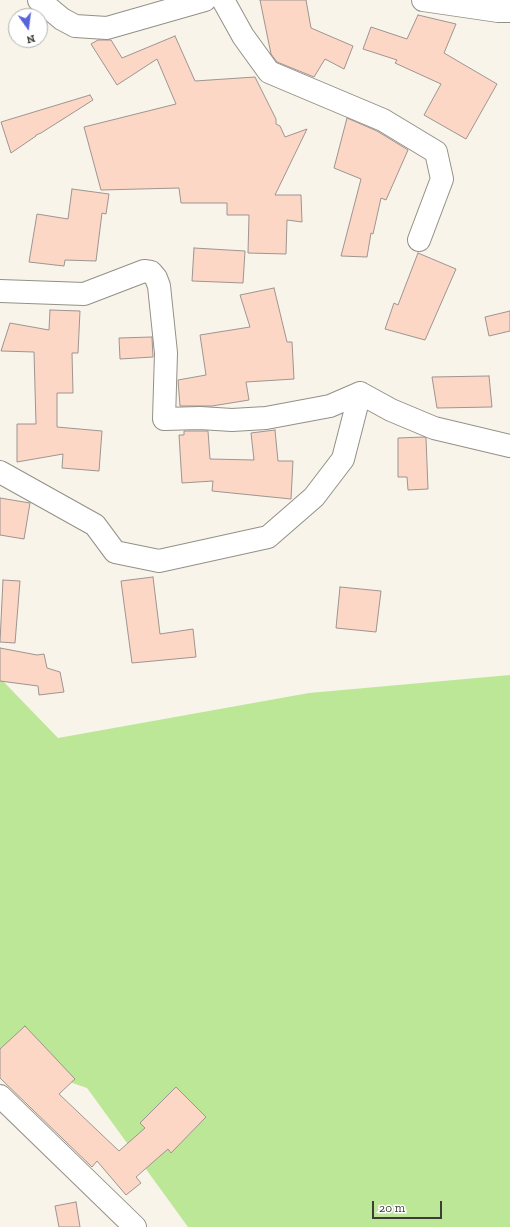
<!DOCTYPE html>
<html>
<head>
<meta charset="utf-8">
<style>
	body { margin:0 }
	#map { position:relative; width:510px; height:1227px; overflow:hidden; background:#f8f4ea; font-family:"Zilla Slab",serif }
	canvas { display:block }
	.north { position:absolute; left:8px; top:8px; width:40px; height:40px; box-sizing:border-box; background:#fff; border:1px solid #b2b1b0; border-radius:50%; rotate:166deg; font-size:11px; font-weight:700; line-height:16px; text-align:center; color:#3e3d39 }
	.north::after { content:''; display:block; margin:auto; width:14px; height:18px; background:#5964db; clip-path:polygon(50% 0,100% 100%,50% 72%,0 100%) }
	.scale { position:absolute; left:372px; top:1201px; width:70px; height:18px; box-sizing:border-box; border:2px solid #3e3d39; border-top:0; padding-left:5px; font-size:12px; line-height:14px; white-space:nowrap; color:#3e3d39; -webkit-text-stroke:3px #fff; paint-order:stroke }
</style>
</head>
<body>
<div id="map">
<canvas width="510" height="1227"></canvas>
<div class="north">N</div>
<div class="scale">20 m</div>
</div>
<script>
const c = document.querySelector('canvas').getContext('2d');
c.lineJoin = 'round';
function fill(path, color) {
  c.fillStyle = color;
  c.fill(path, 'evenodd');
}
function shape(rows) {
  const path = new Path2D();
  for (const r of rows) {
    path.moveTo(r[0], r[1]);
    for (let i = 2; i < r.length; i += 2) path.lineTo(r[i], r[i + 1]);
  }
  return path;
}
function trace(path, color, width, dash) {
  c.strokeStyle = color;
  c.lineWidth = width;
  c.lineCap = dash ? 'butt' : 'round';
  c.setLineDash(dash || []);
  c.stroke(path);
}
fill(shape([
	[510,675,510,1227,188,1227,87,1088,0,1058,0,678,58,738,309,693]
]), '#bce797');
const building = shape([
	[260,0,306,0,311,28,353,46,344,69,325,59,314,77,277,62,271,54,260,0],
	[418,15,456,24,444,53,497,84,466,139,424,115,441,84,395,63,397,60,363,49,371,27,407,39,418,15],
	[175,36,195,81,255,77,276,119,276,124,280,126,285,137,307,129,275,195,301,195,302,222,287,220,286,254,248,253,249,215,227,215,227,203,181,203,179,188,101,190,84,127,176,104,157,59,117,85,91,44,98,40,111,40,122,58,175,36],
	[90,95,93,100,41,133,36,135,36,136,11,153,1,122,90,95],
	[347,118,377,131,408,150,386,200,381,198,373,234,371,233,367,257,341,256,361,179,334,168,347,118],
	[72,189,109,194,106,214,102,213,96,261,65,260,64,266,29,262,37,214,68,219,72,189],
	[194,248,245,251,243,283,192,281,194,248],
	[418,253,456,269,425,340,385,329,394,303,398,305,418,253],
	[274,288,287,342,292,342,294,379,246,382,249,400,212,406,180,406,178,380,206,375,200,335,250,327,240,295,274,288],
	[50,310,80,311,78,353,72,353,73,393,57,393,57,427,102,431,99,471,62,468,63,454,17,462,17,424,36,424,34,352,1,351,10,323,49,330,50,310],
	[510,311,510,331,489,336,485,317,510,311],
	[152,337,153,357,120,359,119,338,152,337],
	[489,376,492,407,437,408,432,377,489,376],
	[275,430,278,461,293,461,291,499,212,491,213,481,182,483,179,435,184,435,184,431,208,431,210,459,254,460,251,433,275,430],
	[424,437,426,438,428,489,408,490,407,477,398,477,398,438,424,437],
	[0,498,30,503,24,539,0,535,0,498],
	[153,577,160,634,193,629,196,657,132,663,121,581,153,577],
	[3,580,20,581,15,643,0,642,3,580],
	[340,587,381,591,376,632,336,628,340,587],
	[0,648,37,655,44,654,47,668,60,672,64,692,39,695,38,686,0,681,0,648],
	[25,1026,75,1079,59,1094,119,1151,145,1128,140,1123,176,1087,206,1117,171,1153,168,1149,136,1177,141,1183,126,1195,97,1161,92,1167,0,1078,0,1049,25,1026],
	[76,1202,80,1227,59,1227,55,1206,76,1202]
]);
fill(building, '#fcd7c6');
trace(building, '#9e9490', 1);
const minor = shape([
	[39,0,62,19,75,26,107,28,205,0],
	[223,0,243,36,269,72,383,120,436,152,442,179,419,240],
	[423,0,498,11,510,11],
	[0,291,84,294,144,271,151,272,156,278,159,286,166,353,164,419,200,418,232,420,266,418,330,406,360,393],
	[360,393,391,410,434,428,510,446],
	[0,472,95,525,115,552,159,561,268,537,314,497,343,459,360,393],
	[0,1096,135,1227]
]);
trace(minor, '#939087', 24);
trace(minor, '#fff', 22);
</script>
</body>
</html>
